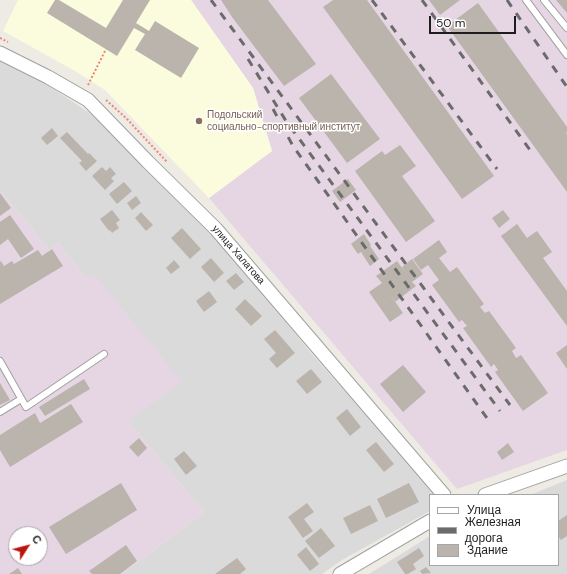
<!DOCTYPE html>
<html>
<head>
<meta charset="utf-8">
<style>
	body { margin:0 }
	#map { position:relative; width:567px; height:574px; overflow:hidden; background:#eeebe4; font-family:"DM Sans",sans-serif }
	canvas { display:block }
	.legend { position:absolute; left:429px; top:494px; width:130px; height:72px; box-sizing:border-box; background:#fff; border:1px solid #a5a5a5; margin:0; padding:5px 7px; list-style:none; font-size:12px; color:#1d1d1d }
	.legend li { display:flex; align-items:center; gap:8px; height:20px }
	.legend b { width:20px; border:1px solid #a5a5a5 }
	.north { position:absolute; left:8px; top:526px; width:40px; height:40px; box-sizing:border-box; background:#fff; border:1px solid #a5a5a5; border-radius:50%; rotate:54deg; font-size:11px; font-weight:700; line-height:16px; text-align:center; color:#1d1d1d }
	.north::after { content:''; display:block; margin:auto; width:14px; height:18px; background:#bb150f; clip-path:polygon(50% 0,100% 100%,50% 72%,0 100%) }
	.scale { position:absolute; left:429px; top:16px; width:87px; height:18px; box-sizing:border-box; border:2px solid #1d1d1d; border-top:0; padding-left:5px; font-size:12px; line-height:14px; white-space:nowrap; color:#1d1d1d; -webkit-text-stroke:3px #fff; paint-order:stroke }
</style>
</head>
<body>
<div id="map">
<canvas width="567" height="574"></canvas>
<ul class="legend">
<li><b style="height:5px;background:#fff"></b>Улица</li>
<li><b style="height:5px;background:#6b6b6b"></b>Железная дорога</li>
<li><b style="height:11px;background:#bab4ad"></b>Здание</li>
</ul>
<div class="north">С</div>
<div class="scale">50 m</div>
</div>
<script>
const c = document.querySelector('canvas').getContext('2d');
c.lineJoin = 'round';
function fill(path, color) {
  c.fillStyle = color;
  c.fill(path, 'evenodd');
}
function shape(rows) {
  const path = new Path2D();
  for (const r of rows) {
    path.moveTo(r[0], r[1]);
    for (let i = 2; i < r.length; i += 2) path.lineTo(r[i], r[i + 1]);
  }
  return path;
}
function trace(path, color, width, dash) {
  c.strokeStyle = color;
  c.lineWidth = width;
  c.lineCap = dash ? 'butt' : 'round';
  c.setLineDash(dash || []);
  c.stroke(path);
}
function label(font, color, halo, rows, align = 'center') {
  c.font = font + ' "DM Sans",sans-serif';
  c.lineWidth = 3;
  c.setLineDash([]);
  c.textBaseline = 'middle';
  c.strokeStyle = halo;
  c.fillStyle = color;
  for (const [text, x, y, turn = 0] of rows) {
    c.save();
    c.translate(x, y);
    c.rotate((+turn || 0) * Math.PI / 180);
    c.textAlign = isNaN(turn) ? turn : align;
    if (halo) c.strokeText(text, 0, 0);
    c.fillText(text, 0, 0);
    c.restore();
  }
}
fill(shape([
	[4,56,97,118,225,248,311,353,434,492,435,495,430,495,430,511,342,560,322,574,122,574,204,512,128,421,86,278,58,243,49,250,0,190,0,57],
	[567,480,567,574,369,574,430,536,430,565,558,565,558,495,530,495]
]), '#dbdada');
fill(shape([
	[191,0,567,0,567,450,457,489,209,198,272,151,253,88],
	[0,190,49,250,58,243,86,278,96,276,182,382,128,421,204,512,122,574,0,574],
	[16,534,40,534,40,558,16,558]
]), '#e6d6e3');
fill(shape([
	[18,0,191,0,253,88,272,151,209,198,105,90,75,71,3,31]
]), '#fbfcde');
fill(shape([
	[55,0,59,0,106,28,123,0,150,0,136,23,149,31,155,21,199,48,181,78,135,50,145,34,134,28,117,56,47,13],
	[221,0,268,0,316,64,284,86,232,17],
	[333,0,367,0,494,176,462,199,323,7],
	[429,0,460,0,440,15],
	[556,0,567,0,567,13],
	[478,3,567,127,567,132,566,133,567,135,567,192,447,26],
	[331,74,380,139,347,163,299,98],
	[52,128,58,136,47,145,41,138],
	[67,132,88,154,89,153,97,161,86,171,79,163,82,161,60,138],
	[400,145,416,166,402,176,435,221,406,242,355,171,382,151,385,155],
	[102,167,106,171,110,167,116,174,111,178,114,181,105,190,92,176],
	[348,179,356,190,340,202,332,191],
	[124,182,132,191,117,204,109,194],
	[0,193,11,208,0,216],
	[136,196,141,203,132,210,127,203],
	[112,210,120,220,116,223,119,228,112,233,110,230,109,231,100,219],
	[503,210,510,219,499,228,492,218],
	[141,212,153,225,146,231,135,218],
	[10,215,34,249,21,258,8,239,0,245,0,222],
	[517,224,527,238,537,231,552,252,543,258,567,291,567,326,501,236],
	[182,228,201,249,190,259,171,238],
	[364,234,371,245,370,246,379,259,370,266,361,252,358,254,351,244],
	[439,240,447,252,439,258,450,272,457,267,484,304,480,307,485,313,489,311,516,348,512,351,516,358,521,355,548,393,523,411,495,372,498,370,494,364,491,367,463,328,467,326,462,320,459,322,432,285,439,280,428,265,421,270,413,259],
	[52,249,63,266,0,304,0,262,1,261,4,266,12,261,14,264,38,250,42,256],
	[211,258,224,273,214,282,201,267],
	[412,259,423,274,412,282,416,286,395,302,387,290,403,313,390,322,369,292,382,283,376,276,397,261,405,272,402,267],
	[174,260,180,267,171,274,166,268],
	[236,273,244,282,234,290,226,281],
	[209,291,217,302,204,312,196,301],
	[245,299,262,316,251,326,235,309],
	[275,330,295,353,277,368,269,359,276,353,264,339],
	[567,345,567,369,556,353],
	[403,365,426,392,403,412,380,384],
	[311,369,322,382,307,394,296,381],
	[84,379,90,389,45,416,39,407],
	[0,383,10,400,0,405],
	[71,404,83,422,10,467,0,450,0,435,35,413,40,423],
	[347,409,361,427,350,436,336,418],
	[139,438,147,448,138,457,129,447],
	[376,442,394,464,384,472,366,450],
	[508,443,514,452,502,460,497,452],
	[184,451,197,466,186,475,174,459],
	[121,483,137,510,66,554,49,527],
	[409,483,419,502,386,518,377,499],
	[307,503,314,512,304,519,313,531,303,538,288,517],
	[370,505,378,521,351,534,343,518],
	[567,515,567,536,561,540,558,536,558,521],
	[321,528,335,546,319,558,305,541],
	[126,545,137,561,120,574,92,574,89,571],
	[306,547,319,564,310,571,297,555],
	[419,548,424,556,413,564,416,569,408,574,405,574,397,562],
	[237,558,246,569,240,574,215,574],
	[426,567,431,573,422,574,420,571],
	[18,568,22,574,9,574]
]), '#bab4ad');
const lane = shape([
	[526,0,567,55],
	[544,0,567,28],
	[0,361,26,407,104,354],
	[0,412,21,399]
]);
const street = shape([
	[0,53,48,77,88,100,148,162,216,229,444,495],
	[485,495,567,466],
	[340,574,430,521]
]);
trace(lane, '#a1a1a1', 8);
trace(street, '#a1a1a1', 15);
trace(shape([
	[0,38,8,42],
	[88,85,106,49],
	[106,100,126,118,167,162]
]), '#ef8474', 2, [2, 2]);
trace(lane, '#fff', 6);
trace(street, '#fff', 13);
trace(shape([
	[211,0,510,405],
	[372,0,497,169],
	[422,0,530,150],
	[507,0,567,87],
	[248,59,286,121,500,411],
	[273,109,293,146,489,421]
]), '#6b6b6b', 3, [8, 8]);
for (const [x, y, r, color] of [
	[199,121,4,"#8d6e63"]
]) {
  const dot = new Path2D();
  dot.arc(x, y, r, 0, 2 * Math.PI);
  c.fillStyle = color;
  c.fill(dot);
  trace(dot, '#fff', 1.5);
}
label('10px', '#785e54', '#fff', [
	["Подольский",207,115],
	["социально-спортивный институт",207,127]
], 'left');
label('10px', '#1d1d1d', '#fff', [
	["улица Халатова",238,255,49]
]);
</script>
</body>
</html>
